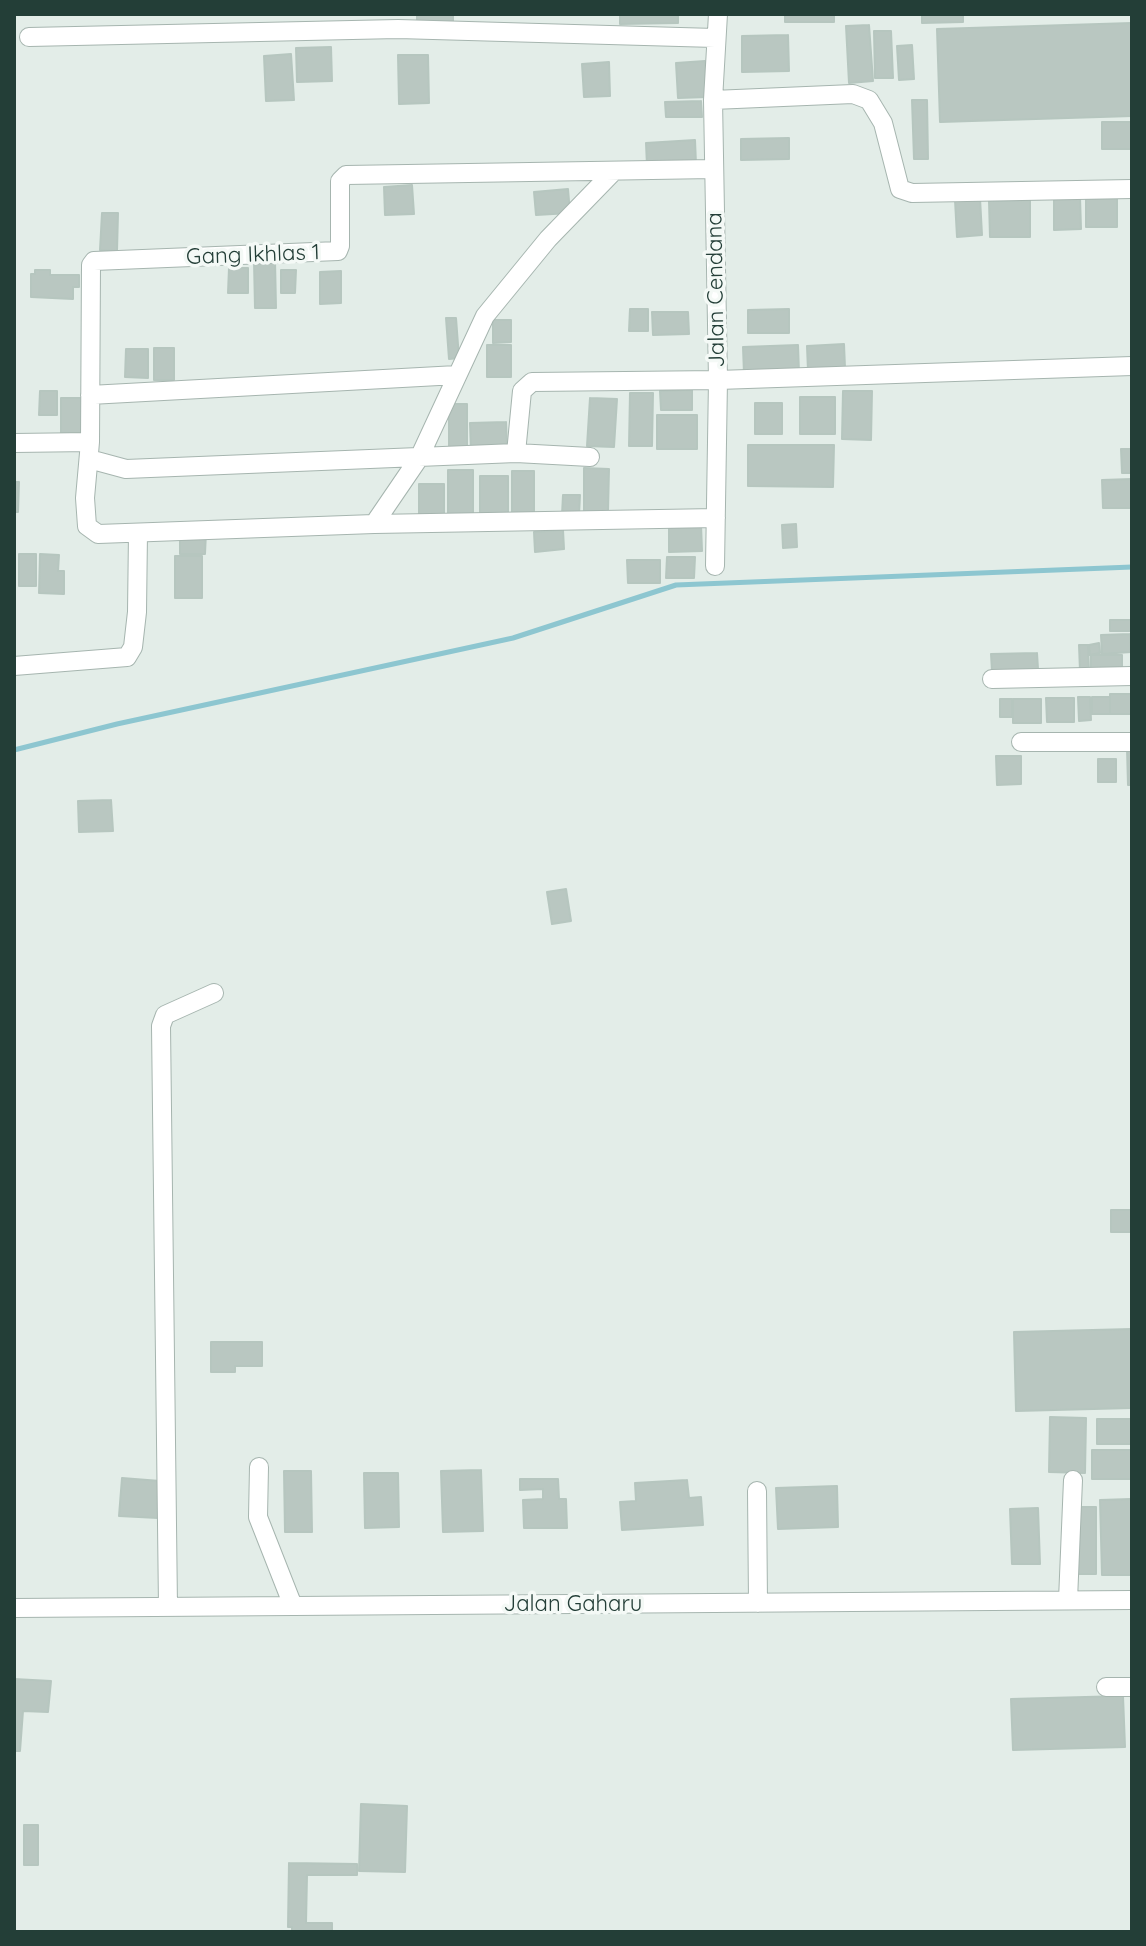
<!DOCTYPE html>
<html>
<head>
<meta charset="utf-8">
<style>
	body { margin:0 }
	#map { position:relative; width:1146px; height:1946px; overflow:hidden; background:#e3ede8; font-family:Quicksand,sans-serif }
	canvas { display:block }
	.frame { position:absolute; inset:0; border:16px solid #233e37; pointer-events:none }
</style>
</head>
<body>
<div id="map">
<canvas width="1146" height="1946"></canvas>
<div class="frame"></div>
</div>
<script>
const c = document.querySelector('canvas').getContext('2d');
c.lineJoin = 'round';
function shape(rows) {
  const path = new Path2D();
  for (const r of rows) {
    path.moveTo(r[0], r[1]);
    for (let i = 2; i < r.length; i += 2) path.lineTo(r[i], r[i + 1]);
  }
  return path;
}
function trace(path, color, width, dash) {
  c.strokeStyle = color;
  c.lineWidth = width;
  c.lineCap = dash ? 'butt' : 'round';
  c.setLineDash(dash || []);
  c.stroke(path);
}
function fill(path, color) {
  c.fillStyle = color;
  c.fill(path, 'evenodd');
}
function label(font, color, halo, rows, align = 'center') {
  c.font = font + ' Quicksand,sans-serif';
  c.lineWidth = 7;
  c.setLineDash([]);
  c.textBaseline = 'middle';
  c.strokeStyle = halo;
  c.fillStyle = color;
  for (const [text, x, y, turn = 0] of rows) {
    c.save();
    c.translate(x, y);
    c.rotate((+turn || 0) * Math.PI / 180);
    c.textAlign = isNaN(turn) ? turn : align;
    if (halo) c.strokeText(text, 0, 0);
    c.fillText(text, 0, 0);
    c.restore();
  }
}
trace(shape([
	[14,750,117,724,513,638,676,585,1132,567]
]), '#8dc6d0', 5);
const building = shape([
	[417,14,453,14,453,27,417,26,417,14],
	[620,14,678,14,678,23,620,24,620,14],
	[785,14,834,14,834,22,785,22,785,14],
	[922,14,963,14,963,22,922,23,922,14],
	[1132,23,1132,116,940,122,937,29,1132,23],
	[869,25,873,81,849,83,846,26,869,25],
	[874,31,891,31,893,78,875,78,874,31],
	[788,35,789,71,742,72,742,36,788,35],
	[912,45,914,79,899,80,897,46,912,45],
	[331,47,332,81,297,82,296,48,331,47],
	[291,54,294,100,266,101,264,56,291,54],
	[398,55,428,55,429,103,399,104,398,55],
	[705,61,707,97,678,98,676,63,705,61],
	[609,62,610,96,584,97,582,64,609,62],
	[912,100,927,100,928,159,914,159,912,100],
	[701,101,702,117,666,117,665,102,701,101],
	[1102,122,1132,122,1132,149,1102,149,1102,122],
	[789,138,789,159,741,160,741,139,789,138],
	[695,140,696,164,647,166,646,143,695,140],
	[412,185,414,214,385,215,384,187,412,185],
	[568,189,570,213,536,215,534,192,568,189],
	[1080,197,1081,229,1054,230,1054,198,1080,197],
	[980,198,982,235,957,237,955,200,980,198],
	[1086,198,1117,198,1117,227,1086,227,1086,198],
	[1030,200,1030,237,990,237,989,201,1030,200],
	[102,213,118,213,117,251,100,250,102,213],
	[275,260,276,308,255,308,254,261,275,260],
	[229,268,248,268,248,293,228,293,229,268],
	[35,270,50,270,50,275,79,275,79,287,73,287,73,299,31,297,31,274,35,274,35,270],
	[281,270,296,270,295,293,281,293,281,270],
	[341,271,341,303,320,304,320,272,341,271],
	[630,309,648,309,648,331,629,331,630,309],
	[789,309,789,333,748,333,748,310,789,309],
	[652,312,688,312,689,334,653,335,652,312],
	[446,318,456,318,459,358,449,359,446,318],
	[493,320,511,320,511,342,493,343,493,320],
	[844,344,845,368,808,371,807,346,844,344],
	[487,345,511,345,511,377,487,377,487,345],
	[798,345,799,373,744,374,743,347,798,345],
	[154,348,174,348,174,380,154,380,154,348],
	[126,349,148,349,148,378,125,377,126,349],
	[692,390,692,410,661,410,660,391,692,390],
	[40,391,57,391,57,415,39,415,40,391],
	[843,391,872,391,871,440,842,439,843,391],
	[630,393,653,393,652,446,629,446,630,393],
	[800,397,835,397,835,434,800,434,800,397],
	[61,398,86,398,86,433,61,433,61,398],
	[590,398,617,399,614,447,587,446,590,398],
	[755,403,782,403,782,434,755,434,755,403],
	[449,404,467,404,467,452,449,452,449,404],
	[657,415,697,415,697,449,657,449,657,415],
	[506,422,507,450,471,451,470,423,506,422],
	[748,445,834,445,833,487,748,486,748,445],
	[1121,449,1132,449,1132,473,1122,473,1121,449],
	[584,468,609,469,608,511,584,511,584,468],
	[448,470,473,470,473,518,448,518,448,470],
	[512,471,534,471,534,518,512,518,512,471],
	[480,476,508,476,508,513,480,513,480,476],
	[1132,479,1132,508,1103,508,1102,480,1132,479],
	[14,482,19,482,18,512,14,512,14,482],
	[419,484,444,484,444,519,419,519,419,484],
	[563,495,580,495,579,515,562,515,563,495],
	[669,524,701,524,702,551,669,552,669,524],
	[796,524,797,547,783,548,782,525,796,524],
	[563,530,564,549,535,552,534,532,563,530],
	[206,532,205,554,180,554,180,535,206,532],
	[19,554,36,554,36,586,19,586,19,554],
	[40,554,59,555,58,571,64,571,64,594,39,593,40,554],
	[175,556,202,556,202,598,175,598,175,556],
	[667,557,695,557,694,578,666,578,667,557],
	[627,560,660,560,660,583,628,583,627,560],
	[1110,620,1132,620,1132,631,1110,631,1110,620],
	[1130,634,1131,652,1102,654,1101,635,1130,634],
	[1099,643,1100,653,1090,655,1089,645,1099,643],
	[1079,645,1088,645,1089,670,1080,671,1079,645],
	[1037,653,1038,669,992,671,991,654,1037,653],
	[1091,655,1122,655,1122,670,1091,670,1091,655],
	[1110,694,1132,694,1132,714,1110,714,1110,694],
	[1078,697,1090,697,1091,720,1079,721,1078,697],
	[1092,697,1110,697,1110,714,1092,714,1092,697],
	[1046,698,1074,698,1074,722,1047,722,1046,698],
	[1000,699,1012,699,1012,717,1000,717,1000,699],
	[1013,699,1041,699,1041,723,1013,723,1013,699],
	[1127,748,1132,748,1132,785,1128,785,1127,748],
	[996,756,1021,756,1021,784,997,785,996,756],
	[1098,759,1116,759,1116,782,1098,782,1098,759],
	[111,800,113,831,79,832,78,801,111,800],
	[566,889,571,921,552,924,547,892,566,889],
	[1111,1210,1132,1210,1132,1232,1111,1232,1111,1210],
	[1132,1329,1132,1408,1016,1411,1014,1332,1132,1329],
	[211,1342,262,1342,262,1366,235,1366,235,1372,211,1372,211,1342],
	[1050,1417,1086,1418,1085,1473,1049,1472,1050,1417],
	[1097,1419,1132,1419,1132,1444,1097,1444,1097,1419],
	[1092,1450,1132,1450,1132,1479,1092,1479,1092,1450],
	[481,1470,483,1531,443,1532,441,1471,481,1470],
	[284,1471,311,1471,312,1532,285,1532,284,1471],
	[364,1473,398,1473,399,1527,365,1528,364,1473],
	[122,1478,160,1481,158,1518,119,1516,122,1478],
	[520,1479,558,1479,559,1499,566,1499,567,1528,524,1528,523,1500,543,1499,543,1489,520,1490,520,1479],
	[687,1480,689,1498,701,1497,703,1525,622,1530,620,1502,636,1501,635,1483,687,1480],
	[837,1486,838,1527,778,1529,776,1488,837,1486],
	[1131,1499,1132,1575,1102,1575,1100,1500,1131,1499],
	[1077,1507,1096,1507,1096,1574,1077,1574,1077,1507],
	[1038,1508,1040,1564,1012,1564,1010,1509,1038,1508],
	[14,1679,51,1681,48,1712,23,1711,20,1751,14,1751,14,1679],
	[1123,1696,1125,1747,1013,1750,1011,1699,1123,1696],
	[361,1804,407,1806,405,1872,359,1871,361,1804],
	[24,1825,38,1825,38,1865,24,1865,24,1825],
	[289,1863,357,1864,357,1875,307,1875,306,1923,332,1923,332,1932,292,1932,292,1927,288,1927,289,1863]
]);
fill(building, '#b9c7c1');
trace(building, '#b6c6bf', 2);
const minor = shape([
	[29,37,398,29,715,38],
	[713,100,853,94,869,100,883,123,900,189,912,193,1132,189],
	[713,169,346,175,340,181,340,246,338,251,94,261,91,265,90,442,85,498,87,526,98,534,374,524,716,518],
	[90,395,457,375],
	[14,443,90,442],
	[516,453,590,457],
	[89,459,126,469,516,453,522,391,532,382,718,380,1132,366],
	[374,524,419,458,485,316,548,239,614,171],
	[715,566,718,380,713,100,718,14],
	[14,666,127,657,133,647,137,612,138,533],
	[992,679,1132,676],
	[1021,742,1132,742],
	[259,1467,258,1517,293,1606],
	[757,1491,758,1603],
	[1068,1600,1073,1480],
	[168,1607,161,1026,165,1015,214,993],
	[14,1608,1132,1600],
	[1106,1687,1132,1687]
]);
trace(minor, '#a6b5af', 20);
trace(minor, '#fff', 18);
label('22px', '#233e37', '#f4f9f6', [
	["Gang Ikhlas 1",253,255,-2],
	["Jalan Cendana",716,290,-91],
	["Jalan Gaharu",573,1604]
]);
</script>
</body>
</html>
